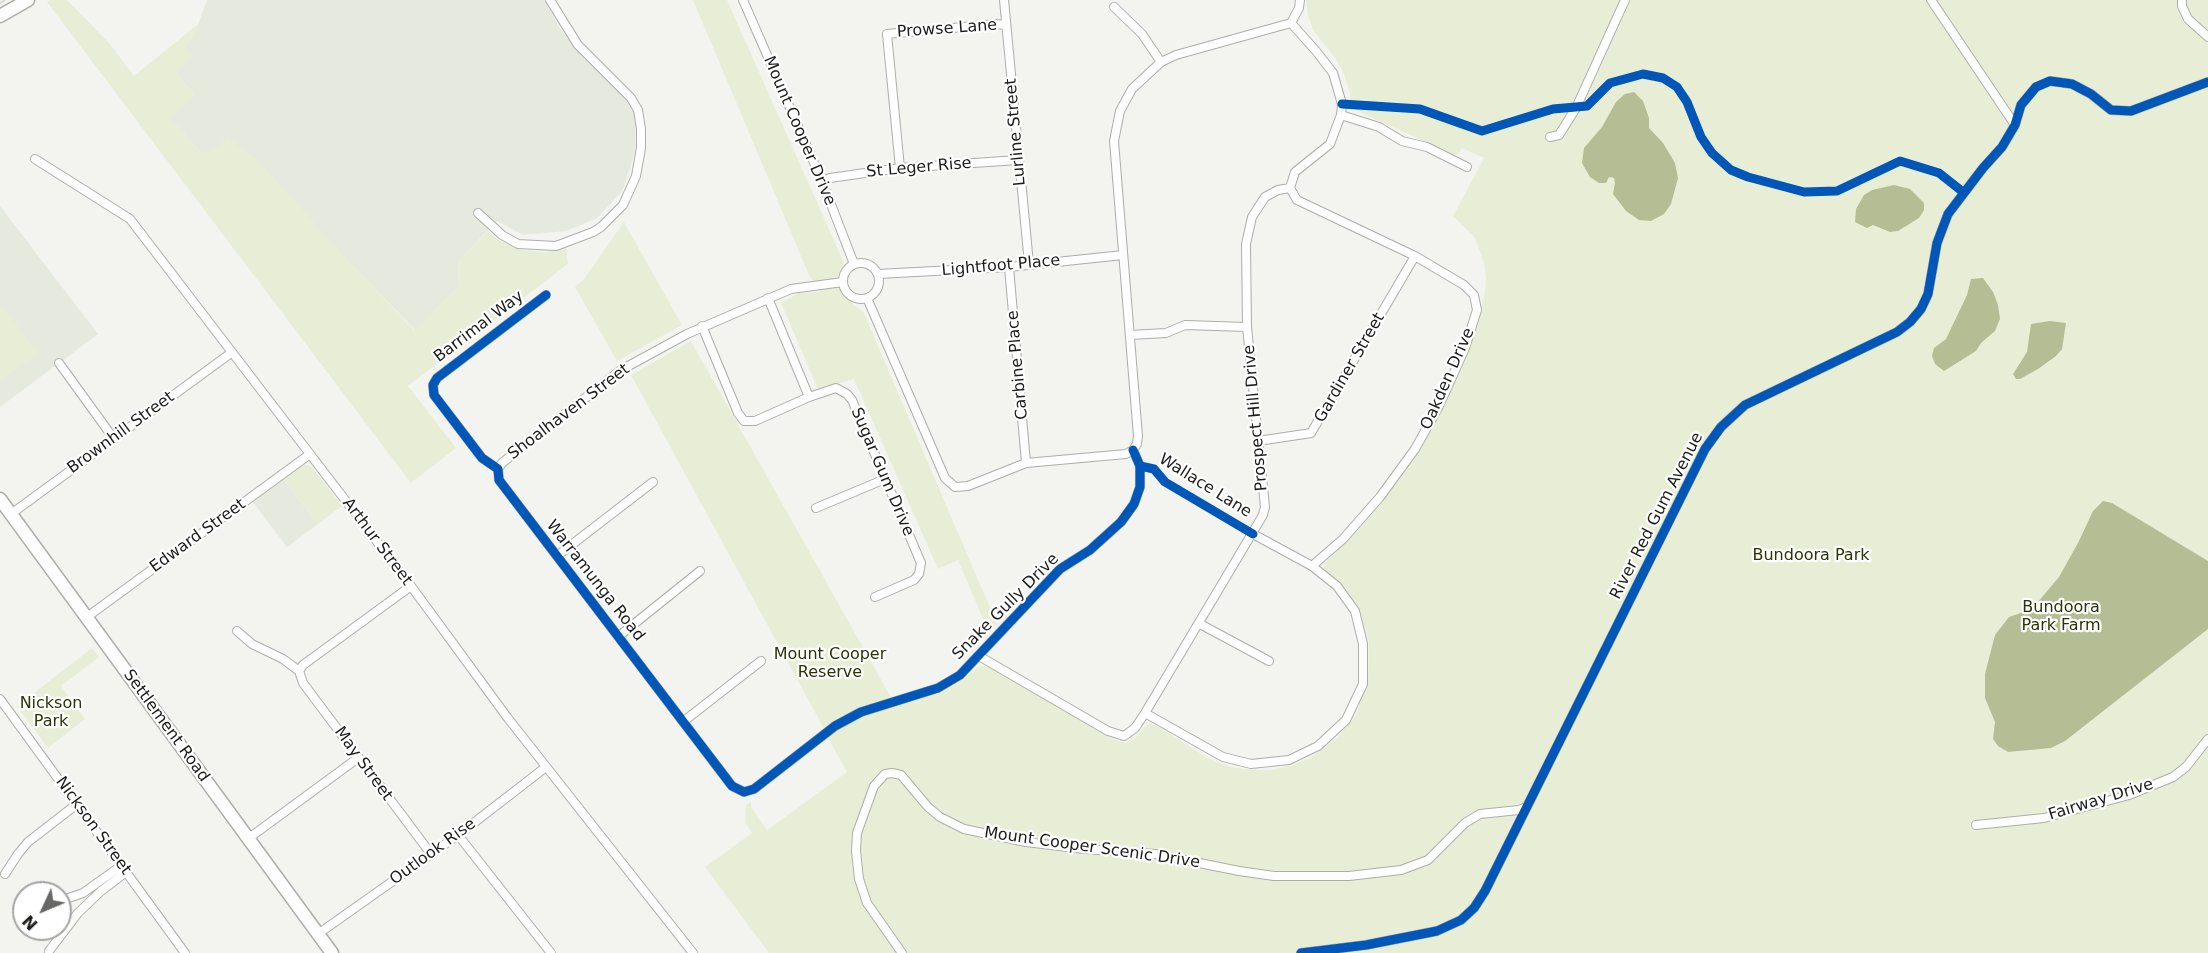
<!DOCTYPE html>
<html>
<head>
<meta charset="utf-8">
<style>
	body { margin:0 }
	#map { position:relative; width:2208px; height:953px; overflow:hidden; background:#f3f4f0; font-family:"DejaVu Sans",sans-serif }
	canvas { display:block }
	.north { position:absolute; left:12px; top:881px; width:60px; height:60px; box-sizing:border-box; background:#fff; border:2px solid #a4a5a3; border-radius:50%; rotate:226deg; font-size:16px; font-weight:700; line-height:24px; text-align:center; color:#1c1d1a }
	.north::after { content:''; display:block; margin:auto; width:21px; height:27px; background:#676865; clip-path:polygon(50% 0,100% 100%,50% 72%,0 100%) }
</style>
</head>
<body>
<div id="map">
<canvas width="2208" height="953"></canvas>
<div class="north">N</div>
</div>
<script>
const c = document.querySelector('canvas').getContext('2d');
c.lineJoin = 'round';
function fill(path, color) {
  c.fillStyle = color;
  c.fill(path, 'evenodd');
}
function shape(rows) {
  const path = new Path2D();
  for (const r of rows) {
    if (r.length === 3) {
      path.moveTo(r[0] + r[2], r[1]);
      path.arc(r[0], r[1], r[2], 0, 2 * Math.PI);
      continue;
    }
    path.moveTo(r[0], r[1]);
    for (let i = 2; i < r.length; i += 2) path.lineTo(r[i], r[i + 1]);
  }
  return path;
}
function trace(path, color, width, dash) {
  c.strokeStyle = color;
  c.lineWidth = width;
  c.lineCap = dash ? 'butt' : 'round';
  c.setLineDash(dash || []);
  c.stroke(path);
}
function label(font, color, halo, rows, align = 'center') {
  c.font = font + ' "DejaVu Sans",sans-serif';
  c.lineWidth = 4.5;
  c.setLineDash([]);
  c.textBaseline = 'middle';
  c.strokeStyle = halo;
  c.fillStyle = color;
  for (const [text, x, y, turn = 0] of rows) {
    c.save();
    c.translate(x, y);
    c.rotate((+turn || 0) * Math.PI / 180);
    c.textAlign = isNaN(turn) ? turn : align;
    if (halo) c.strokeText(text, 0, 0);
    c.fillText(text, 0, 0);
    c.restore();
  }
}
fill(shape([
	[207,0,544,0,562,32,583,57,628,101,636,117,635,151,623,190,597,218,566,231,523,235,497,221,458,261,459,286,416,331,355,268,209,153,202,153,169,118,195,95,176,73,185,45,193,38],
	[0,206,98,334,0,407],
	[283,479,318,524,287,547,253,502]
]), '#e6e9de');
fill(shape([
	[50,0,67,0,110,44,134,76,198,24,193,38,185,45,194,56,176,73,195,95,170,119,202,153,209,153,229,137,245,153,253,155,355,268,415,331,459,286,458,261,488,231,500,241,522,250,545,252,566,248,568,264,408,386,456,448,411,483,47,2],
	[693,0,727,0,844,263,840,273,842,295,864,313,997,624,989,633,958,560,938,569,854,379,818,389,781,303,799,293,820,292,809,275],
	[1306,0,2208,0,2208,953,769,953,705,867,752,833,745,823,746,805,751,802,751,807,767,830,847,772,827,736,851,720,868,714,941,693,964,679,978,667,985,666,998,671,1112,739,1125,743,1136,737,1147,724,1155,725,1208,758,1230,767,1244,769,1271,770,1292,765,1310,758,1337,738,1356,715,1368,680,1369,642,1360,614,1354,602,1344,589,1324,570,1324,564,1360,528,1396,484,1441,410,1464,360,1480,314,1485,293,1486,278,1484,263,1475,238,1453,216,1484,158,1462,148,1459,154,1454,155,1355,110,1351,104,1350,92,1343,72,1335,58,1313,30,1308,15],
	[624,222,682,325,617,361,575,287,584,279],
	[2,306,38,353,0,382,0,307],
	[691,341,888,692,891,698,862,706,823,728,821,723,631,375],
	[305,465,311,466,342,506,318,524,283,479,299,466],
	[92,648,99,657,61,686,85,719,48,748,17,706]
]), '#e8eed6');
fill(shape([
	[1634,92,1643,101,1649,118,1649,128,1663,143,1675,163,1678,178,1671,204,1664,214,1651,221,1639,220,1626,211,1613,194,1615,183,1614,178,1609,177,1606,183,1599,183,1590,177,1582,163,1584,148,1602,127,1616,102,1625,94],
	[1894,185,1910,189,1924,203,1924,210,1919,218,1898,231,1890,232,1873,225,1867,228,1855,222,1856,209,1864,195,1872,190],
	[1983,278,1993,292,1998,305,2000,319,1995,331,1981,343,1976,351,1944,371,1935,364,1932,356,1934,348,1946,339,1967,295,1971,279],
	[2050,321,2066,323,2062,349,2056,356,2038,369,2020,379,2016,379,2013,374,2027,352,2031,324],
	[2103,501,2112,503,2208,561,2208,629,2065,741,2051,748,2008,752,1998,746,1993,739,1995,722,1985,698,1985,674,1995,635,2009,617,2032,609,2059,577,2078,543,2093,511]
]), '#b4bd94');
const minor = shape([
	[743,0,822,181,854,264],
	[1004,0,1029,264],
	[1931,0,2015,125],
	[2182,0,2182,6,2188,19,2208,37],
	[1114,7,1142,34,1161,62],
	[1341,115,1379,127,1402,141,1427,147,1467,167],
	[1550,137,1559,135,1576,108,1625,0],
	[35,159,130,219,411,586,507,717,693,953],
	[900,168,887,34,996,24,1006,25],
	[822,181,830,178,900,168,1018,160],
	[1290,188,1297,200,1415,256,1464,285,1474,295,1477,310,1465,348,1439,406,1415,449,1380,497,1343,539,1312,566],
	[1290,188,1295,172,1330,144,1341,115,1342,104,1333,73,1316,51,1291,23],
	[478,213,502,235,518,244,556,246,593,232,601,227,623,205,636,176,641,148,641,129,638,110,631,98,578,45,550,0],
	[861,281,18],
	[1009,267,1026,463],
	[878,274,1009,267,1123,255],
	[546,295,437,378,433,385,434,395,482,458,498,469,499,480,732,786,744,792,754,789,835,726,861,712,938,688,960,675,1060,569,1090,550,1121,522,1134,504,1140,487,1140,466,1133,450],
	[768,298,809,397,836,388,847,394,852,400,921,563,919,574,914,580,875,597],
	[867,298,945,478,955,487,968,486,1026,463,1126,454,1133,450],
	[702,326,738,413,744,421,755,421,809,397],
	[1130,335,1166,333,1185,325,1247,327],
	[59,363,114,439],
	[1258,441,1311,433,1415,256],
	[1133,450,1137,444,1138,436,1114,141,1120,111,1132,89,1161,62,1176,55,1291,23,1299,8,1300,0],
	[498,469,502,463,621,370,687,334,791,289,843,282],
	[816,508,885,479],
	[11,514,231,353],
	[557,556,653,482],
	[87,617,310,454],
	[1200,624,1269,661],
	[237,631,252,644,283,659,299,671],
	[619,636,700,571],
	[979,656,1108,731,1124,736,1135,728,1145,713,1263,515,1265,507,1247,327,1246,244,1252,217,1265,197,1278,190,1290,188],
	[299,671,303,683,431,854],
	[299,671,303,665,411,586],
	[0,699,185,953],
	[1145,713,1223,757,1251,764,1289,760,1318,746,1346,720,1363,684,1363,644,1355,611,1337,586,1312,566,1253,534],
	[684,721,761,661],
	[1976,825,2044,818,2129,795,2173,777,2186,767,2208,739],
	[458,835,551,953],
	[249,838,358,758],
	[5,874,18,854,28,842,77,804],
	[60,901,83,893,121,866],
	[318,934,458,835,546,767],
	[49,951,78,913,101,891,126,872],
	[902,953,867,903,859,879,856,851,857,833,874,786,885,774,892,773,901,775,928,807,940,817,964,829,1026,842,1084,849,1155,854,1239,871,1274,876,1349,876,1401,870,1428,860,1465,823,1480,814,1519,810,1526,807],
	[1301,953,1366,945,1437,931,1461,920,1474,908,1485,891,1705,449,1721,427,1745,405,1897,332,1910,322,1921,309,1928,294,1937,243,1948,214,1983,168,2002,147,2015,125,2021,105,2036,87,2050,81,2072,84,2091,94,2111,110,2131,111,2208,82]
]);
const primary = shape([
	[0,499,332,953]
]);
const trunk = shape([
	[0,16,28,0]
]);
trace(minor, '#adaeaa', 10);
trace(primary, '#adaeaa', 15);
trace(trunk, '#adaeaa', 15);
trace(minor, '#fdfdfd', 8);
trace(primary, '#fdfdfd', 12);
trace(trunk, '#fdfdfd', 12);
trace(shape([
	[0,3,5,0]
]), '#d5d5d5', 1.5);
trace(shape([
	[1342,104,1420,109,1482,131,1553,109,1587,106,1610,83,1643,74,1663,78,1677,87,1687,102,1701,137,1712,153,1731,170,1748,177,1804,192,1837,191,1900,161,1939,173,1963,192],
	[546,295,437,378,433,385,434,395,482,458,498,469,499,480,732,786,744,792,754,789,835,726,861,712,938,688,960,675,1060,569,1090,550,1121,522,1134,504,1140,487,1140,466,1133,450],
	[1140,466,1154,469,1165,482,1253,534],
	[1301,953,1366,945,1437,931,1461,920,1474,908,1485,891,1705,449,1721,427,1745,405,1897,332,1910,322,1921,309,1928,294,1937,243,1948,214,1983,168,2002,147,2015,125,2021,105,2036,87,2050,81,2072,84,2091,94,2111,110,2131,111,2208,82]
]), '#0057b8', 9);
label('16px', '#1c1d1a', '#fff', [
	["Prowse Lane",947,29,-4],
	["Mount Cooper Drive",799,131,67],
	["Lurline Street",1016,132,-95],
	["St Leger Rise",919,168,-5],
	["Lightfoot Place",1001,266,-5],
	["Barrimal Way",479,327,-37],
	["Carbine Place",1018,365,-95],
	["Gardiner Street",1350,368,-60],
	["Oakden Drive",1448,379,-66],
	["Shoalhaven Street",569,412,-37],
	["Prospect Hill Drive",1256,418,-95],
	["Brownhill Street",121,433,-36],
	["Sugar Gum Drive",882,472,67],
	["Wallace Lane",1205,486,32],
	["River Red Gum Avenue",1657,516,-63],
	["Edward Street",198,536,-36],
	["Arthur Street",377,542,53],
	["Warramunga Road",595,581,52],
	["Snake Gully Drive",1006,607,-45],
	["Settlement Road",166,726,54],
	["May Street",363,764,54],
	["Fairway Drive",2101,800,-17],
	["Nickson Street",93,826,54],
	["Mount Cooper Scenic Drive",1092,848,8],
	["Outlook Rise",433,852,-36]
]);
label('16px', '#2c3406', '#fff', [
	["Bundoora Park",1811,556],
	["Bundoora",2061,608],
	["Park Farm",2061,626],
	["Mount Cooper",830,655],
	["Reserve",830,673],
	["Nickson",51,704],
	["Park",51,722]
]);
</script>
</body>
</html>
